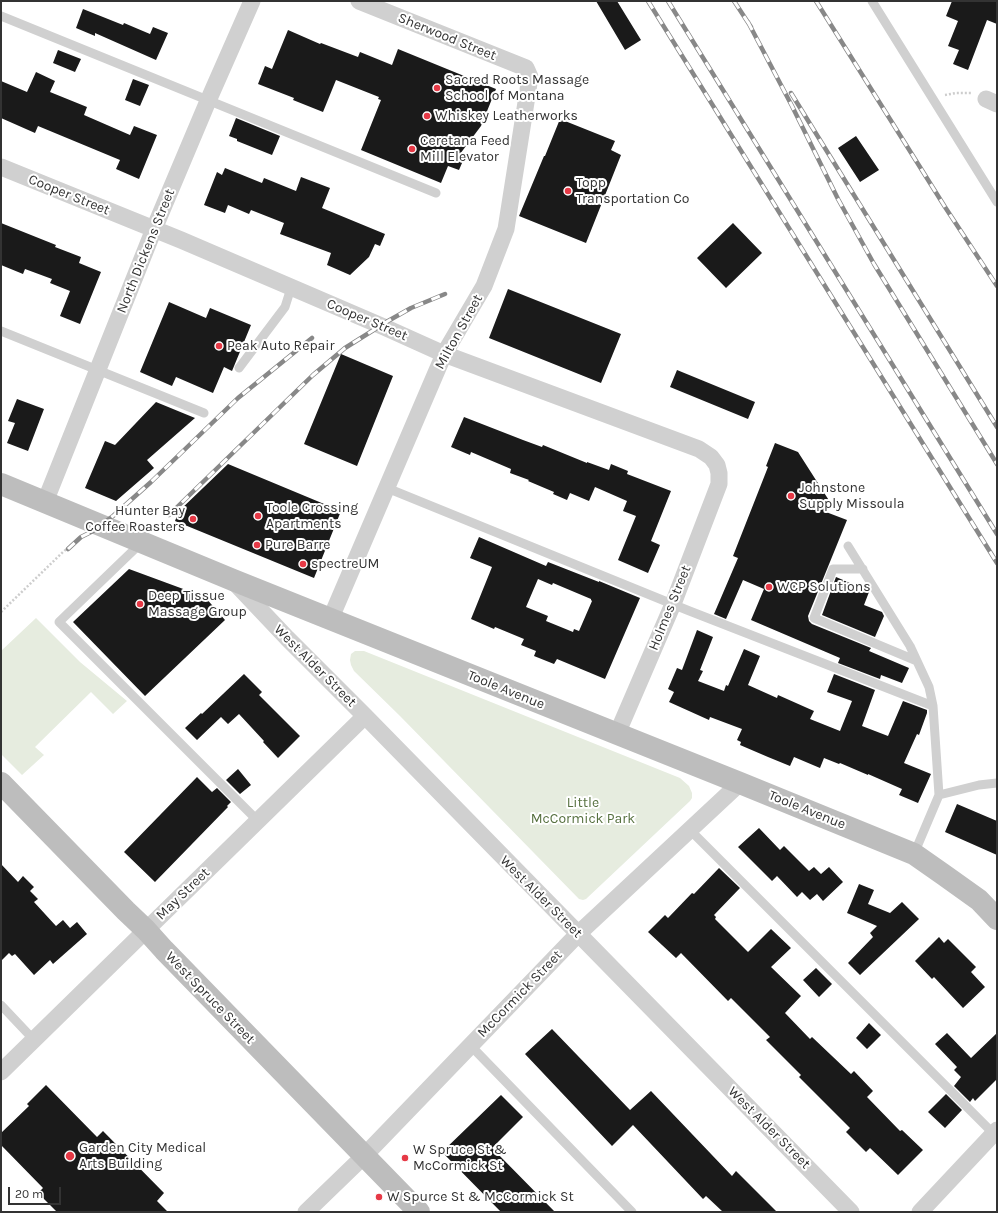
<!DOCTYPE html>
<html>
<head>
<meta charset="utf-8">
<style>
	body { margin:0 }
	#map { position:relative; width:998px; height:1213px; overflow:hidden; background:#fff; font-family:Karla,sans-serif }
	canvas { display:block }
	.frame { position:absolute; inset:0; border:2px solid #333; pointer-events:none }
	.scale { position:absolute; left:8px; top:1187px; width:53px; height:18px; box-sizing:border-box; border:2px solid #333; border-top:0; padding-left:5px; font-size:12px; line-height:14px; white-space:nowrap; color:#333; -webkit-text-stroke:3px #fff; paint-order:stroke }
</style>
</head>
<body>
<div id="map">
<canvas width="998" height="1213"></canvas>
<div class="frame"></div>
<div class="scale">20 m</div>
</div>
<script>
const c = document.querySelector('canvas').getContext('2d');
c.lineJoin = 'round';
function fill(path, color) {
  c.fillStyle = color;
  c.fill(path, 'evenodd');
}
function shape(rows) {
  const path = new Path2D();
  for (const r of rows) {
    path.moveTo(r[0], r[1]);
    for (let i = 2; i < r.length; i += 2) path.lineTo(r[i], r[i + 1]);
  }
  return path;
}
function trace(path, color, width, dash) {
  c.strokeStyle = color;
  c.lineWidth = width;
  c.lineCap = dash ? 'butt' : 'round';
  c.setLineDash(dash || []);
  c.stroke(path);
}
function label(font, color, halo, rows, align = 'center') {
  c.font = font + ' Karla,sans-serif';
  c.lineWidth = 4;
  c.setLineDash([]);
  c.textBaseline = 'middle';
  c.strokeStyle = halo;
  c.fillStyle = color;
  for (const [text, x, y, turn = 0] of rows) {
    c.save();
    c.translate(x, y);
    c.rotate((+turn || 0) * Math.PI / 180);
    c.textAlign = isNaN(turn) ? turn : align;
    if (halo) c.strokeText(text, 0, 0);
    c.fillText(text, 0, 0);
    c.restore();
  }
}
fill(shape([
	[36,618,80,662,127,701,113,714,91,692,35,747,44,755,22,775,1,754,1,651],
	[355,651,364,651,680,778,689,786,692,793,692,798,690,801,586,899,583,900,579,899,400,716,354,671,351,665,350,660,351,654]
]), '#e6ecdf');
fill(shape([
	[596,1,617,1,641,40,625,50],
	[952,1,997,1,997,24,987,20,968,70,953,64,959,50,948,46,958,21,946,16],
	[83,9,123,25,124,23,150,34,153,27,168,33,156,60,95,33,95,36,76,28],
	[288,30,320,44,321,43,358,57,360,52,392,65,398,49,496,89,481,126,460,154,465,156,459,170,448,166,441,183,361,150,381,100,378,99,379,97,336,80,323,112,293,100,294,98,258,84,265,66,272,69],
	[58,50,81,59,75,72,53,63],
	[36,72,55,81,50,92,87,107,84,115,130,135,134,126,157,135,139,179,116,169,120,160,38,126,35,133,1,118,1,81,27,92],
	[133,79,149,85,140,106,125,100],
	[236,118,280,136,272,155,237,141,237,139,229,136],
	[560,119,615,141,611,150,621,155,586,243,519,216,544,156,545,156],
	[856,136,879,170,860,182,838,148],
	[225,168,262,183,264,178,296,191,301,177,330,188,322,208,385,234,380,246,375,244,369,257,350,275,327,265,331,253,280,234,284,223,251,210,249,214,228,205,225,213,204,205,217,172,222,175],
	[1,223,56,245,55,247,81,257,79,263,101,272,80,324,60,316,70,291,50,283,52,279,25,269,23,274,1,265],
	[733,223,762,253,726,288,697,258],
	[508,289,621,334,601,383,489,338],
	[169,302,206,318,210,308,251,325,232,371,224,367,213,393,176,377,172,386,140,372],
	[341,354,393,376,357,466,304,444],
	[677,370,755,402,748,419,670,387],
	[17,399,44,409,28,451,7,443,15,423,8,421],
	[156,402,195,418,147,460,154,468,116,501,85,488,105,441,115,445],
	[464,417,523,440,542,447,543,445,587,463,587,462,609,470,611,464,628,471,627,474,671,491,651,541,660,545,648,573,618,560,636,516,623,511,627,501,595,487,589,501,570,493,567,500,553,494,554,492,528,481,529,480,510,473,511,469,471,452,470,455,451,447],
	[775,443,798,452,830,502,826,512,847,520,808,616,809,621,812,624,871,648,869,651,909,668,902,683,881,675,880,679,838,663,840,658,751,620,764,589,743,580,726,619,714,614,738,558,733,556,768,467,766,466],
	[228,464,341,511,314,578,175,521,179,511],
	[479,537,546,566,548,562,599,582,599,581,640,598,605,679,557,659,554,664,534,656,536,651,521,645,524,639,495,627,494,629,471,619,492,567,470,558],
	[538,579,552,585,553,583,591,599,591,600,592,601,579,631,574,629,573,632,546,621,548,616,526,607],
	[129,569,205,597,225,620,145,696,73,622],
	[836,577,869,591,869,592,864,605,882,612,884,616,875,637,822,615],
	[697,630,713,637,700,670,703,671,698,681,724,691,726,685,728,686,744,649,760,656,748,685,777,698,778,695,814,711,810,719,840,731,852,701,827,692,834,674,875,690,862,726,888,736,903,701,927,710,927,713,919,735,917,734,904,763,931,774,918,803,899,795,902,789,868,774,868,775,840,763,839,764,824,758,820,768,794,757,790,766,768,757,740,745,741,742,737,740,742,729,710,717,709,720,669,702,674,692,668,689,677,668,682,670],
	[244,674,262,692,259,695,300,736,278,758,263,742,264,741,239,714,228,724,221,717,197,740,185,728,201,713,202,714],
	[238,769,251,785,240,794,226,780],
	[197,777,212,792,217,788,231,802,227,806,228,807,155,882,124,852],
	[957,804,997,821,997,855,945,832],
	[759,828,780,850,784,846,809,871,814,867,821,874,829,867,843,882,823,901,817,894,810,900,802,892,797,897,777,876,772,881,738,847],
	[1,864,18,882,23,876,34,887,30,891,38,899,34,902,56,926,63,920,70,928,77,922,87,934,53,964,50,960,34,975,15,954,12,956,9,953,1,961],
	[719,868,740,888,714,915,716,917,715,919,748,952,771,929,791,948,771,967,801,996,785,1013,810,1039,812,1037,851,1074,854,1071,873,1091,867,1097,900,1131,902,1130,923,1150,898,1175,870,1148,866,1152,846,1132,850,1128,799,1077,801,1075,766,1040,770,1037,731,998,728,1001,681,953,676,958,648,932,665,915,668,918,692,893,694,894],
	[859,884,874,890,868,904,890,913,902,902,919,919,860,975,848,963,873,937,870,933,877,926,847,913],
	[939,937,944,943,948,939,976,967,971,972,985,987,963,1008,934,977,932,979,915,961],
	[816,968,832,984,819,997,803,980],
	[869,1023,881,1035,867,1049,856,1038],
	[552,1029,630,1110,651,1091,732,1176,736,1171,777,1212,723,1212,706,1196,703,1199,633,1125,612,1146,525,1054],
	[947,1033,971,1058,997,1033,997,1079,975,1101,973,1098,970,1102,954,1086,961,1077,954,1070,957,1067,935,1044],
	[46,1085,97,1137,103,1131,164,1193,157,1201,168,1212,57,1212,38,1193,43,1188,1,1145,1,1133,29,1106,27,1104],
	[946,1094,962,1110,945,1128,928,1112],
	[501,1095,523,1117,492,1148,555,1212,501,1212,442,1152]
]), '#1a1a1a');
trace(shape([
	[945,95,956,93,971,93],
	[1,612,63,552,81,537]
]), '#cdcdcd', 2.5, [2, 2]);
trace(shape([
	[872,1,997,202],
	[1,16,436,193],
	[1,331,204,413],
	[239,368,285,307,291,288],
	[387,488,687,610,933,706,939,795,914,854],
	[141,543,59,622,258,821],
	[848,546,910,646,929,687,933,706],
	[863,569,833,569,814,618,917,661],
	[939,795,979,785,997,783],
	[690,830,996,1136],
	[1,1005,34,1040],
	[470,1045,632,1212]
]), '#d0d0d0', 9);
trace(shape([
	[986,99,997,104],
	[1,167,181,240,384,327,444,354,699,449,711,457,717,465,719,473,719,484,673,604,617,734],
	[45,502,154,229,208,101,252,1],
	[234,582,287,638,365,716,851,1212],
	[330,620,444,354,484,286,506,229,530,77,526,68,359,1],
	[1,1072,365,716],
	[306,1212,364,1156,578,934,740,783],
	[920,1212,997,1130]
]), '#d0d0d0', 17);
trace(shape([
	[1,484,233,580,740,783,914,854,944,875,979,900,997,919],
	[1,783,126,911,146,930,164,950,419,1212]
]), '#bdbdbd', 22);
const rail = shape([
	[648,1,997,563],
	[668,1,997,534],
	[734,1,751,27],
	[816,1,945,207,997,286],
	[748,22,792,106,838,199,874,264,997,464],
	[791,93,997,427],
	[169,515,313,375,345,348,388,321,411,308,445,294],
	[68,549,81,537,93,531,113,516,151,482,238,398,312,338]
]);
trace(rail, '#888', 4.5);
trace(rail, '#fff', 3, [9]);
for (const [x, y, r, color] of [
	[437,88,4,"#e63946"],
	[427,116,4,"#e63946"],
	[412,149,4,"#e63946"],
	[568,191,4,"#e63946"],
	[219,346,4,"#e63946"],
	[791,496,4,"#e63946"],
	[258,516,4,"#e63946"],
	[193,519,4,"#e63946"],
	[257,545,4,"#e63946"],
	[303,564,4,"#e63946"],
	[769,587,4,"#e63946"],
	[140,604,4,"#e63946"],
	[70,1156,5,"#e63946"],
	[405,1158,4,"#e63946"],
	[379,1197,4,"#e63946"]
]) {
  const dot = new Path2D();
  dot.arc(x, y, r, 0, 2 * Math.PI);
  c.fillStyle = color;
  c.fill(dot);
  trace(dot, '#fff', 1.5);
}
label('14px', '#333', '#fff', [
	["Sherwood Street",447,37,22],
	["Cooper Street",69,195,22],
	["North Dickens Street",146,251,-68],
	["Cooper Street",367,320,23],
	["Milton Street",459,332,-61],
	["Holmes Street",670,608,-68],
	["West Alder Street",315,666,45],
	["Toole Avenue",506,690,22],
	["Toole Avenue",807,810,22],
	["May Street",183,894,-44],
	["West Alder Street",541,897,45],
	["McCormick Street",520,994,-46],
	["West Spruce Street",210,998,46],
	["West Alder Street",769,1128,45]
]);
label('14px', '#333', '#fff', [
	["Sacred Roots Massage",445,80],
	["School of Montana",445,96],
	["Whiskey Leatherworks",435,116],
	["Ceretana Feed",420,141],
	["Mill Elevator",420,157],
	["Topp",576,183],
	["Transportation Co",576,199],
	["Peak Auto Repair",227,346],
	["Johnstone",799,488],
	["Supply Missoula",799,504],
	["Toole Crossing",266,508],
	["Apartments",266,524],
	["Hunter Bay",185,511,"right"],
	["Coffee Roasters",185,527,"right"],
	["Pure Barre",265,545],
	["spectreUM",311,564],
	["WCP Solutions",777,587],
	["Deep Tissue",148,596],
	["Massage Group",148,612],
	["Garden City Medical",79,1148],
	["Arts Building",79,1164],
	["W Spruce St &",413,1150],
	["McCormick St",413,1166],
	["W Spurce St & McCormick St",387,1197]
], 'left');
label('14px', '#56703f', '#fff', [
	["Little",583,803],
	["McCormick Park",583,819]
]);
</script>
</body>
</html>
